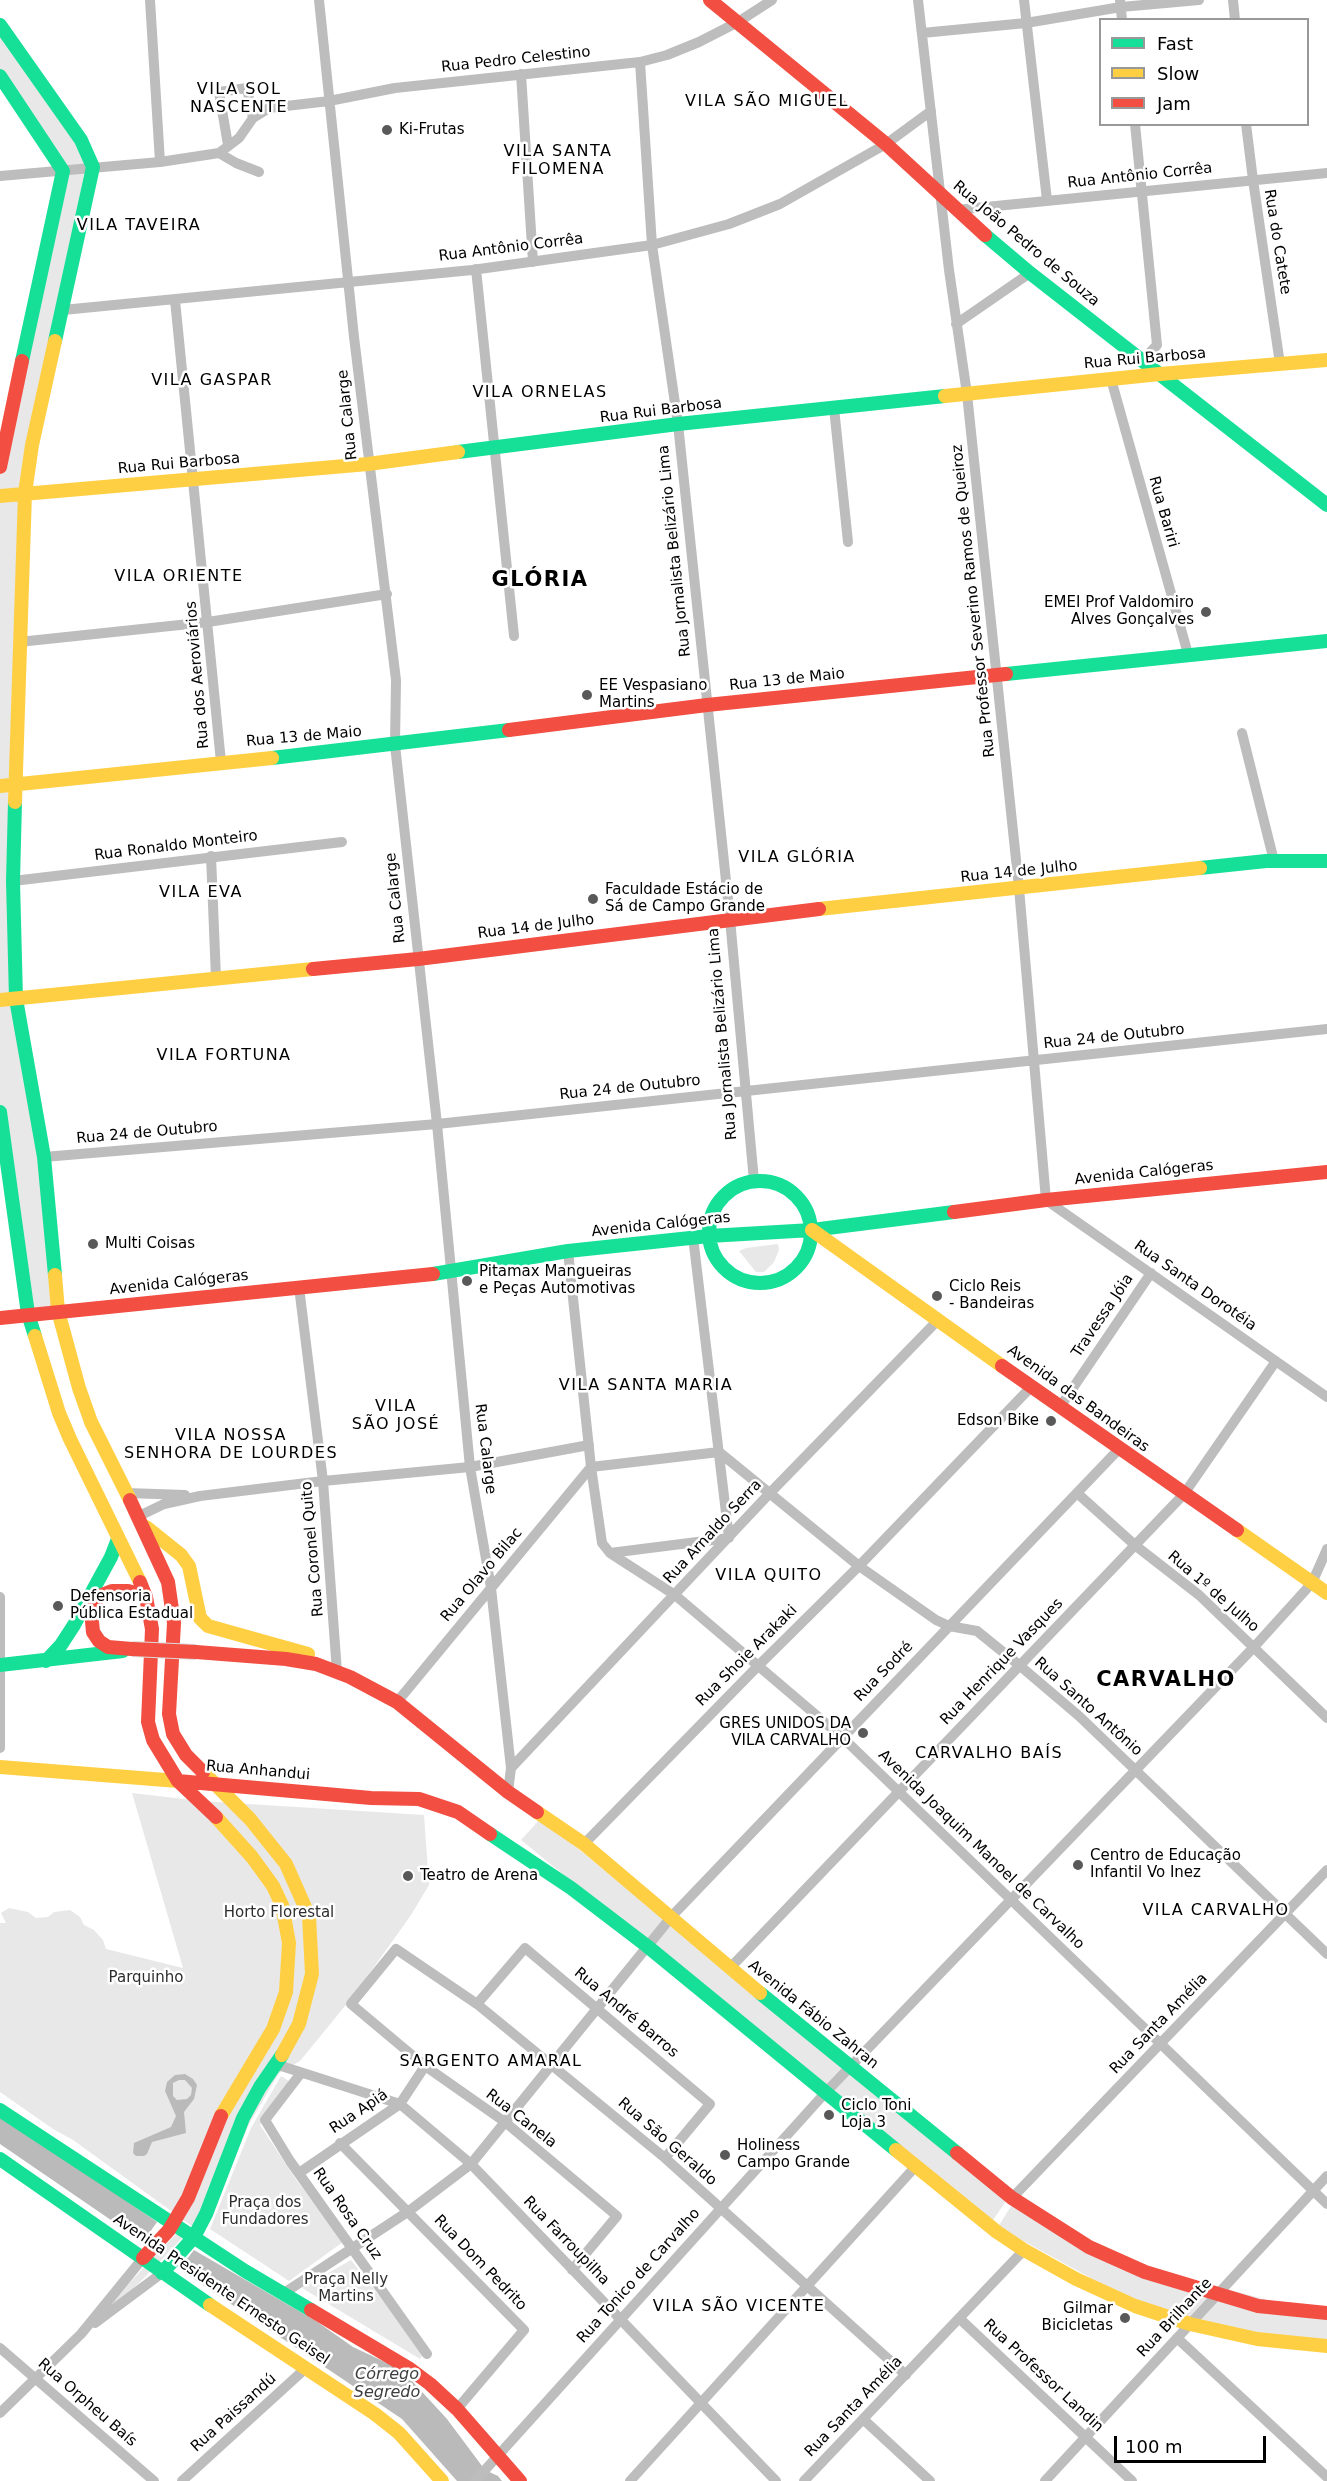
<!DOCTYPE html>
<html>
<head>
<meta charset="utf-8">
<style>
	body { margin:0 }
	#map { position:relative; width:1327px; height:2481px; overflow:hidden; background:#fff; font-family:"DejaVu Sans",sans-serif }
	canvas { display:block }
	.legend { position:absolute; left:1099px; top:18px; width:210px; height:108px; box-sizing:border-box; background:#fff; border:2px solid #999; margin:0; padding:8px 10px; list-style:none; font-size:18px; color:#000 }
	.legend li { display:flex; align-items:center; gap:12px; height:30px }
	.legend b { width:30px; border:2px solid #999 }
	.scale { position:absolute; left:1114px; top:2436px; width:152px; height:27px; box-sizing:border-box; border:3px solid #000; border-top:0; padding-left:8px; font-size:18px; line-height:21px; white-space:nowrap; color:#000; -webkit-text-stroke:4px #fff; paint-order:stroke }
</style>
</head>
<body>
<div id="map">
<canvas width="1327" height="2481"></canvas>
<ul class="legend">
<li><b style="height:8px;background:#16e098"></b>Fast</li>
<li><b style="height:8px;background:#ffcf43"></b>Slow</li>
<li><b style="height:8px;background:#f24e42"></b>Jam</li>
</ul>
<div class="scale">100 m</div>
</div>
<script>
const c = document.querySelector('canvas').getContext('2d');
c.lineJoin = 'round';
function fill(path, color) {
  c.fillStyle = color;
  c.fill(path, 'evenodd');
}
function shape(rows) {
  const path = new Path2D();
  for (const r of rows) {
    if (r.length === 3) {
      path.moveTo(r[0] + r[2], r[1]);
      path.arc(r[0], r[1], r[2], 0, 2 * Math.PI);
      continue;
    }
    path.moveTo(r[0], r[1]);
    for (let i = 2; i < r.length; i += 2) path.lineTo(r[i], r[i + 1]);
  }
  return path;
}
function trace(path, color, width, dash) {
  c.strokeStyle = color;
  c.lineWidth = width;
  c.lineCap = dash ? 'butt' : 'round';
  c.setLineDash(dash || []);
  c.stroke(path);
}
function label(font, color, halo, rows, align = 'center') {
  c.font = font + ' "DejaVu Sans",sans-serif';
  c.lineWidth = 5;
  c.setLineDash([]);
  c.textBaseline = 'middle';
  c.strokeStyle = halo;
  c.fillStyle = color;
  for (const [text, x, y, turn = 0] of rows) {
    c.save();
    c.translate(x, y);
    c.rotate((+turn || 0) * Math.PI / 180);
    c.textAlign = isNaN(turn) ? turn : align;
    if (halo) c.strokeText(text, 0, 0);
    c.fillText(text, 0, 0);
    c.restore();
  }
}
fill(shape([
	[0,25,88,153,32,445,14,970,58,1311,28,1314,0,1112,0,467,63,171,0,76],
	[778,1244,779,1250,774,1262,764,1272,756,1272,739,1251,746,1248],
	[132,1793,201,1801,424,1815,429,1885,411,1915,354,1995,300,2061,279,2073,249,2124,203,2234,73,2140,53,2129,0,2092,0,1923,6,1923,1,1913,9,1908,28,1912,36,1918,48,1917,54,1912,70,1910,80,1917,84,1925,94,1930,103,1940,106,1949,183,1968],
	[541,1818,1006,2201,991,2223,521,1840],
	[281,2076,289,2081,260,2125,295,2178,343,2242,289,2281,210,2229,251,2128],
	[1013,2203,1094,2253,1327,2316,1327,2343,1284,2340,1140,2305,998,2227],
	[178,2232,183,2237,145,2277,116,2306,111,2302],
	[351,2260,424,2353,420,2359,302,2288]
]), '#e8e8e8');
fill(shape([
	[185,2074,193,2079,197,2085,194,2099,184,2112,186,2133,152,2142,147,2154,144,2156,136,2156,133,2153,134,2143,171,2127,176,2116,165,2091,167,2082,175,2075],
	[179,2080,185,2080,192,2088,191,2095,187,2099,177,2100,173,2096,173,2083],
	[0,2114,157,2222,143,2242,0,2144],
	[194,2250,316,2321,353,2347,402,2370,447,2419,485,2470,498,2476,502,2481,457,2481,402,2419,179,2269]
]), '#bababa');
trace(shape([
	[150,0,160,162],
	[319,0,354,337,396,680,395,745,437,1124,470,1467,491,1588,511,1768,508,1792],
	[918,0,949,270,967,394,1019,888,1046,1200,1327,1397],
	[1024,0,1047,200],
	[1120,0,1122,20],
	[1233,0,1235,20],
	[922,33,1026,23,1121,7,1199,0],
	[640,62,652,245,678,424,730,919,754,1181],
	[521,74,533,262],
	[1135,124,1157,345,1143,360],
	[1246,124,1253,180,1280,364],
	[228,145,219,92,247,88,253,118],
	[219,153,236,163,259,172],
	[0,176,160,162,219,153,239,138,253,118,269,108,329,101,395,88,640,62,667,55,699,42,738,22,772,0],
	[956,210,1327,173],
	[476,269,514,636],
	[175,300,221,762],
	[63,310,472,270,652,245,729,224,780,204,886,144,931,111],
	[956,324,1030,273],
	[1111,379,1188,654],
	[834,408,848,542],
	[19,642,208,622,387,594],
	[1242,733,1274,861],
	[211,856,216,978],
	[13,881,342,842],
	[44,1157,437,1124,1327,1029],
	[568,1251,591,1467,602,1543,610,1553,675,1595,843,1738,1327,2204],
	[299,1287,323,1481,337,1672],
	[1060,1407,1151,1273],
	[591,1467,719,1452,859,1566,936,1620,949,1626,977,1631,1019,1665,1079,1716,1327,1954],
	[127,1493,185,1495],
	[1077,1493,1136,1546,1199,1595,1327,1718],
	[139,1516,164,1504,200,1496,323,1481,470,1467,589,1445],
	[610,1553,729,1538,693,1237],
	[0,1597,0,1748],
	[397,1702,591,1467],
	[511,1768,769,1494,939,1319],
	[584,1844,758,1666,859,1566,1032,1386],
	[730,1968,1184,1494,1276,1361],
	[477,2004,525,1948,710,2104,665,2158],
	[275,2064,400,2104,471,2164,776,2481],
	[301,2073,265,2120,290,2161,427,2354],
	[340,2143,524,2330,457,2409],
	[299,2173,400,2104,425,2066],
	[1012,2198,1327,1870],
	[572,2270,617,2216,505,2122,425,2066,351,2004,396,1949,477,2004,665,2158,906,2375],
	[284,2293,409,2211,471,2164,672,1916,1119,1449],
	[959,2318,1132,2481],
	[95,2323,162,2273],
	[1177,2338,1327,2477],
	[0,2348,154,2481],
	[0,2413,81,2334,143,2258],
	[863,2419,930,2481],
	[182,2481,306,2368],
	[475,2481,826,2092,1254,1647,1312,1583,1327,1549],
	[630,2481,916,2166],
	[804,2481,1024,2250],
	[1045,2481,1327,2176]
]), '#bdbdbd', 10);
trace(shape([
	[0,25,81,140,93,167,55,341],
	[0,76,63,171,22,361],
	[985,235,1030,273,1327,505],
	[458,452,678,424,945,396],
	[1006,674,1327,641],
	[272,758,509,730],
	[15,802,13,881,16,999,44,1157,55,1275],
	[1200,868,1266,861,1327,861],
	[0,1112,28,1314,35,1336],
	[760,1232,51],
	[433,1274,568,1251,709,1236,812,1230,954,1212],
	[46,1661,61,1645,74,1625,111,1557,118,1539],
	[0,1665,123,1651],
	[490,1834,571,1888,647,1946,896,2150],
	[760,1993,957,2153],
	[0,2110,245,2271,311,2310],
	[0,2159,210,2305],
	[162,2273,194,2237,206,2214,243,2118,260,2087,282,2055]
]), '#16e098', 14);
trace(shape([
	[945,396,1160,374,1327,360],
	[0,496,368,464,458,452],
	[0,786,272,758],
	[15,802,25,493,32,445,55,341],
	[819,909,1200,868],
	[0,1000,313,969],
	[812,1230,1002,1366],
	[55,1275,58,1311,79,1388,91,1422,130,1500],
	[35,1336,59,1413,70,1439,140,1582],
	[146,1527,181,1555,189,1566,200,1618,208,1626,308,1654],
	[1237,1530,1327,1593],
	[0,1767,178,1781],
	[203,1772,250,1819,286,1864,309,1916,312,1974,299,2024,282,2055],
	[537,1812,584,1844,760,1993],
	[216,1817,252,1857,273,1886,282,1905,289,1943,286,1992,273,2029,221,2116],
	[896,2150,997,2232,1024,2250,1076,2279,1135,2306,1190,2324,1257,2339,1327,2346],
	[210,2305,375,2414,399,2433,442,2481]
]), '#ffcf43', 14);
trace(shape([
	[710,0,886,144,985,235],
	[0,467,22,361],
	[509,730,707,705,1006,674],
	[313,969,418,959,819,909],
	[954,1212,1046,1200,1327,1172],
	[0,1318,433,1274],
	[1002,1366,1237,1530],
	[130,1500,168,1582,174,1623,169,1714,173,1734,186,1755,203,1772],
	[140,1582,146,1597,152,1629,148,1722,153,1740,178,1781,216,1817],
	[132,1649,108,1647,99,1641,93,1632,91,1611,94,1602,102,1595,112,1591,128,1591,146,1597],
	[196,1652,286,1659,316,1664,350,1677,397,1702,508,1792,537,1812],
	[178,1781,371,1798,419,1799,458,1812,490,1834],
	[957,2153,1012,2198,1089,2247,1145,2272,1258,2306,1327,2313],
	[143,2258,169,2230,188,2198,221,2116],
	[311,2310,410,2369,430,2384,457,2409,520,2481]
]), '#f24e42', 14);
const jamBridge = shape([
	[132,1649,196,1652]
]);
trace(jamBridge, '#dbdbdb', 16, []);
trace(jamBridge, '#f24e42', 14);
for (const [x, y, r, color] of [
	[387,130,6,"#595959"],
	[1206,612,6,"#595959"],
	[587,695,6,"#595959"],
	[593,899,6,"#595959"],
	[93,1244,6,"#595959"],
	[467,1281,6,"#595959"],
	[937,1296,6,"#595959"],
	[1051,1421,6,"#595959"],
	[58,1606,6,"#595959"],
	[863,1733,6,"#595959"],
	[1078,1865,6,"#595959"],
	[408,1876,6,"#595959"],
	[829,2115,6,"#595959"],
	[725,2155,6,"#595959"],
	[1125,2318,6,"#595959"]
]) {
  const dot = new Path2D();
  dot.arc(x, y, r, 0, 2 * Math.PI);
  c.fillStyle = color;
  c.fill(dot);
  trace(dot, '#fff', 2);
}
label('15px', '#000', '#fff', [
	["Rua Pedro Celestino",516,60,-6],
	["Rua Antônio Corrêa",1140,176,-6],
	["Rua do Catete",1277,242,81],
	["Rua João Pedro de Souza",1026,244,40],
	["Rua Antônio Corrêa",511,248,-7],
	["Rua Rui Barbosa",1145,359,-5],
	["Rua Rui Barbosa",661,411,-7],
	["Rua Calarge",348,415,-96],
	["Rua Rui Barbosa",179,464,-5],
	["Rua Bariri",1163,512,74],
	["Rua Jornalista Belizário Lima",675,551,-96],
	["Rua Professor Severino Ramos de Queiroz",974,601,-96],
	["Rua dos Aeroviários",198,675,-95],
	["Rua 13 de Maio",787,680,-6],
	["Rua 13 de Maio",304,737,-5],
	["Rua Ronaldo Monteiro",176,846,-7],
	["Rua 14 de Julho",1019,872,-6],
	["Rua Calarge",396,898,-96],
	["Rua 14 de Julho",536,927,-7],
	["Rua Jornalista Belizário Lima",723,1034,-95],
	["Rua 24 de Outubro",1114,1037,-6],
	["Rua 24 de Outubro",630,1088,-6],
	["Rua 24 de Outubro",147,1133,-5],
	["Avenida Calógeras",1144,1173,-6],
	["Avenida Calógeras",661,1225,-6],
	["Avenida Calógeras",179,1283,-6],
	["Rua Santa Dorotéia",1195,1286,35],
	["Travessa Jóia",1103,1316,-56],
	["Avenida das Bandeiras",1078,1399,36],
	["Rua Calarge",485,1449,83],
	["Rua Arnaldo Serra",713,1532,-47],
	["Rua Coronel Quito",313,1549,-95],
	["Rua Olavo Bilac",482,1575,-50],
	["Rua 1º de Julho",1213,1592,41],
	["Rua Shoie Arakaki",747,1656,-45],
	["Rua Henrique Vasques",1002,1662,-46],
	["Rua Sodré",884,1672,-46],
	["Rua Santo Antônio",1088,1707,42],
	["Rua Anhandui",258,1771,5],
	["Avenida Joaquim Manoel de Carvalho",981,1850,44],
	["Rua André Barros",626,2013,40],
	["Avenida Fábio Zahran",813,2015,39],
	["Rua Santa Amélia",1159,2024,-46],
	["Rua Apiá",359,2112,-34],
	["Rua Canela",521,2119,38],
	["Rua São Geraldo",667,2142,41],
	["Rua Rosa Cruz",347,2214,55],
	["Rua Farroupilha",566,2241,46],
	["Rua Dom Pedrito",480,2263,46],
	["Rua Tonico de Carvalho",639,2276,-48],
	["Avenida Presidente Ernesto Geisel",221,2290,34],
	["Rua Brilhante",1175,2318,-47],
	["Rua Professor Landin",1043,2376,43],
	["Rua Orpheu Baís",87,2403,41],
	["Rua Santa Amélia",854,2407,-46],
	["Rua Paissandú",234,2413,-42]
]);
label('15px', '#000', '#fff', [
	["Ki-Frutas",399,130],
	["EMEI Prof Valdomiro",1194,603,"right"],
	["Alves Gonçalves",1194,620,"right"],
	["EE Vespasiano",599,686],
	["Martins",599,703],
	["Faculdade Estácio de",605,890],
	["Sá de Campo Grande",605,907],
	["Multi Coisas",105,1244],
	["Pitamax Mangueiras",479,1272],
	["e Peças Automotivas",479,1289],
	["Ciclo Reis",949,1287],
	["- Bandeiras",949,1304],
	["Edson Bike",1039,1421,"right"],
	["Defensoria",70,1597],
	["Pública Estadual",70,1614],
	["GRES UNIDOS DA",851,1724,"right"],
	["VILA CARVALHO",851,1741,"right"],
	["Centro de Educação",1090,1856],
	["Infantil Vo Inez",1090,1873],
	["Teatro de Arena",420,1876],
	["Ciclo Toni",841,2106],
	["Loja 3",841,2123],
	["Holiness",737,2146],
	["Campo Grande",737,2163],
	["Gilmar",1113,2309,"right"],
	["Bicicletas",1113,2326,"right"]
], 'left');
label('15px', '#2d2d2d', '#fff', [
	["Horto Florestal",279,1913],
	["Parquinho",146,1978],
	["Praça dos",265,2203],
	["Fundadores",265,2220],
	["Praça Nelly",346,2280],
	["Martins",346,2297]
]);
c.letterSpacing = '1.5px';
label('16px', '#000', '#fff', [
	["VILA SOL",239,90],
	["NASCENTE",239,108],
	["VILA SÃO MIGUEL",767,102],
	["VILA SANTA",558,152],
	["FILOMENA",558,170],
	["VILA TAVEIRA",139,226],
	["VILA GASPAR",212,381],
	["VILA ORNELAS",540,393],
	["VILA ORIENTE",179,577],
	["VILA GLÓRIA",797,858],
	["VILA EVA",201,893],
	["VILA FORTUNA",224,1056],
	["VILA SANTA MARIA",646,1386],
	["VILA",396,1407],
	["SÃO JOSÉ",396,1425],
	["VILA NOSSA",231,1436],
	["SENHORA DE LOURDES",231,1454],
	["VILA QUITO",769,1576],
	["CARVALHO BAÍS",989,1754],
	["VILA CARVALHO",1216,1911],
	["SARGENTO AMARAL",491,2062],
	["VILA SÃO VICENTE",739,2307]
]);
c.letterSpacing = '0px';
label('italic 16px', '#3e3e3e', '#fff', [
	["Córrego",387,2375],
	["Segredo",387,2393]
]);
c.letterSpacing = '1.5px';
label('bold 21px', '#000', '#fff', [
	["GLÓRIA",540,581],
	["CARVALHO",1166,1681]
]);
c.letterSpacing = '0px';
</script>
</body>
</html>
